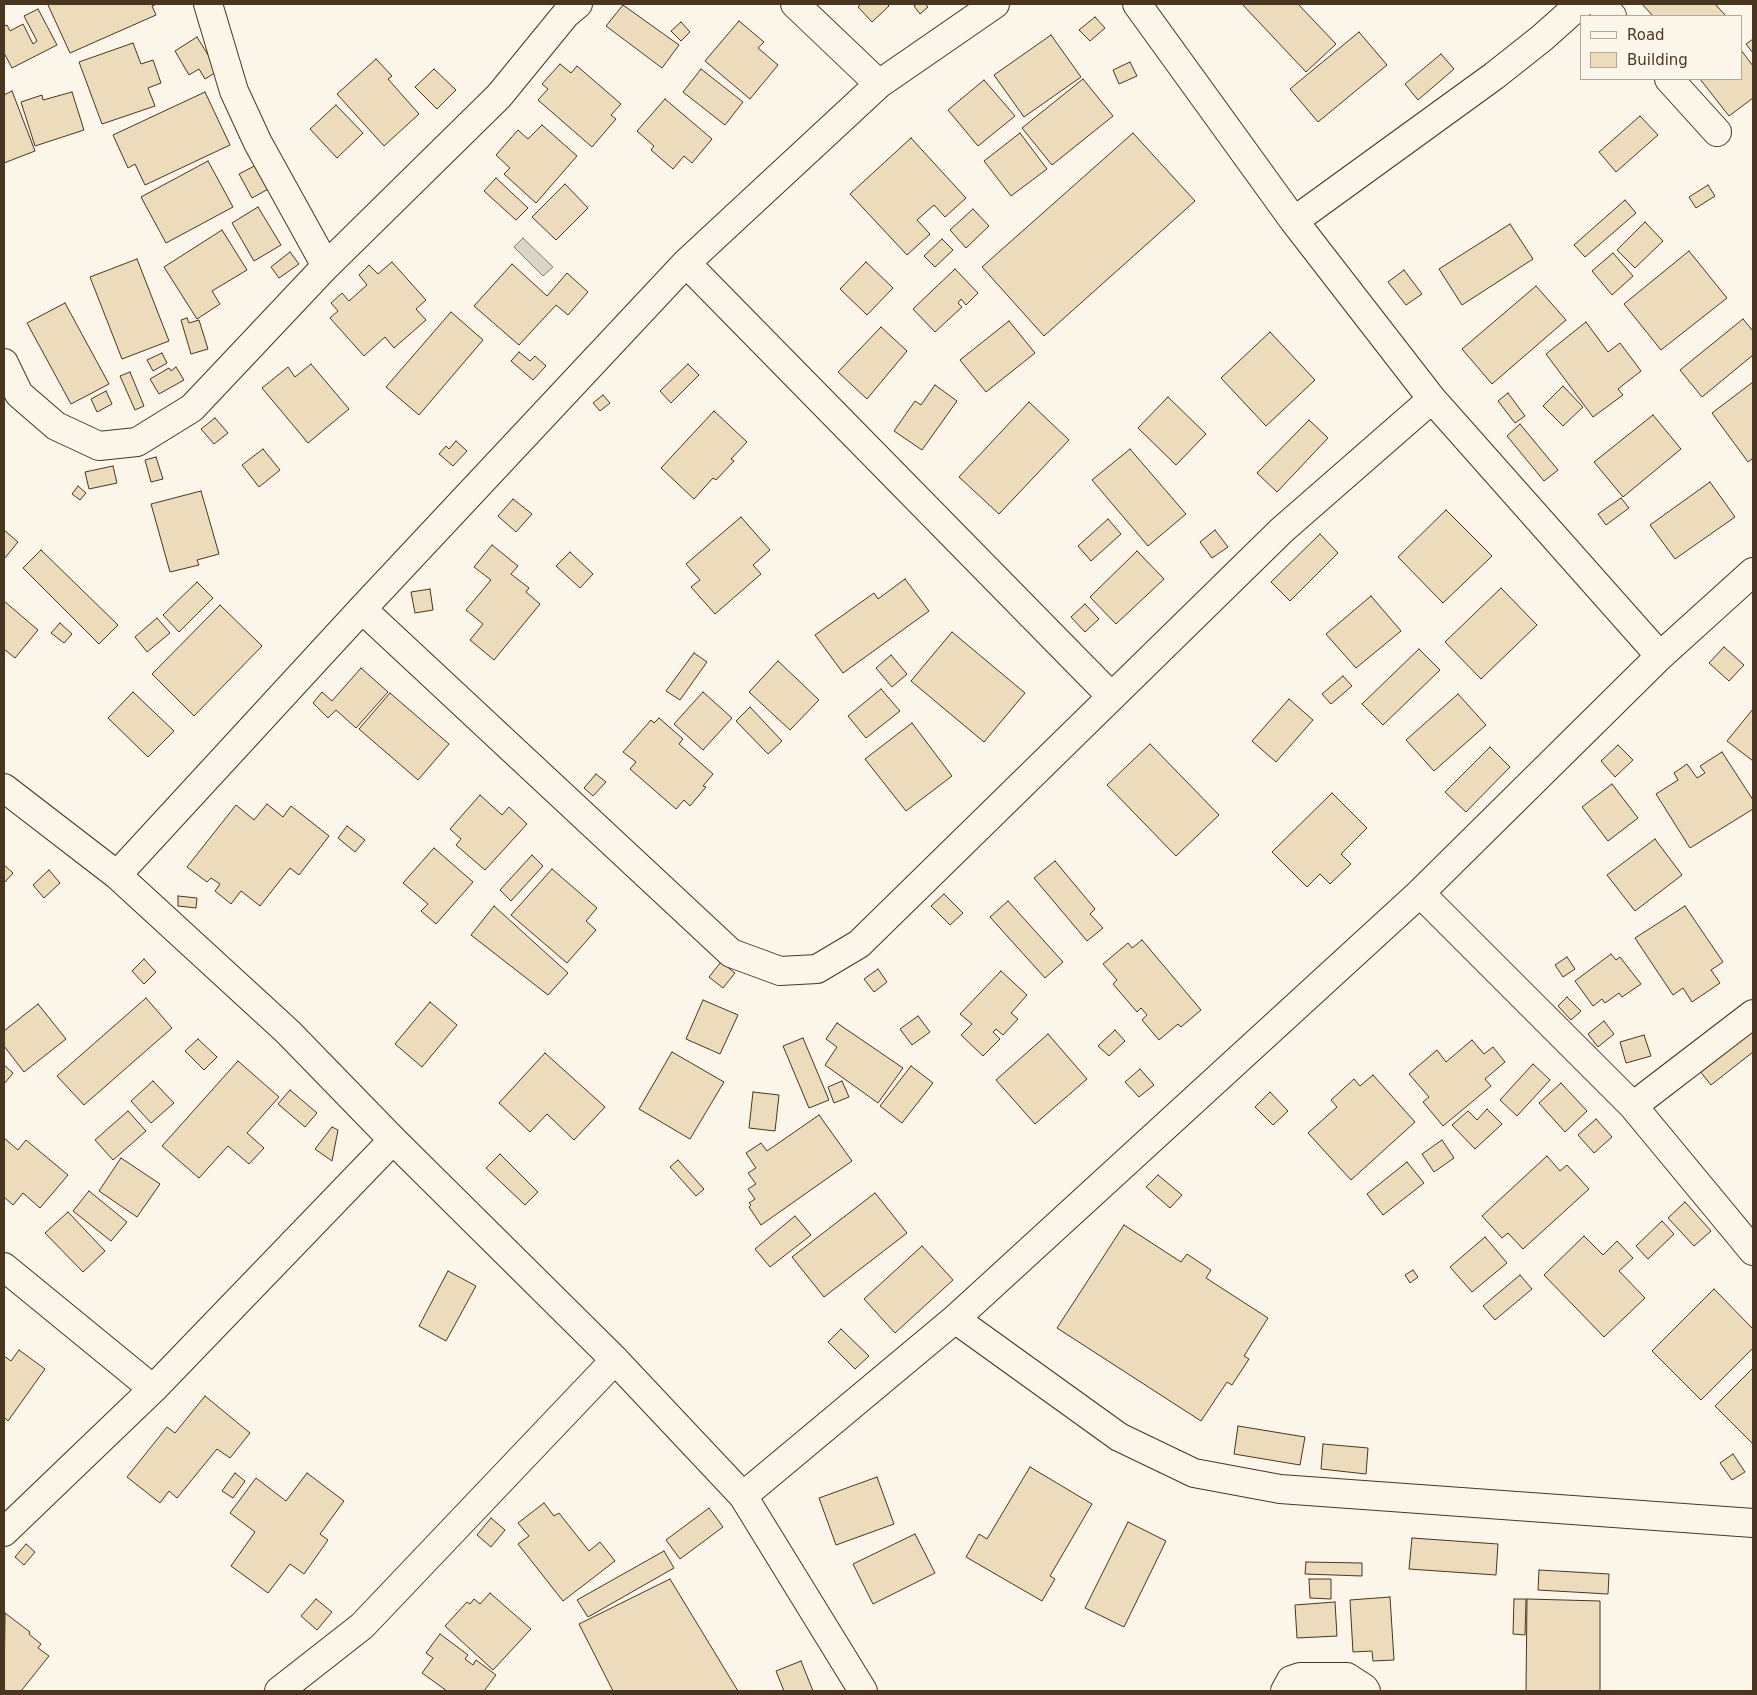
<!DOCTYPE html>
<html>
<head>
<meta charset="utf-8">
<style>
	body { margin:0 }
	#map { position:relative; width:1757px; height:1695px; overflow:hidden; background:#fbf6e9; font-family:"DejaVu Sans",sans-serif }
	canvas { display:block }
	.frame { position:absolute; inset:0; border:5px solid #4a3520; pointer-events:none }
	.legend { position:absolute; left:1580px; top:15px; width:162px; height:65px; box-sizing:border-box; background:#fbf6e9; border:1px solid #b4a999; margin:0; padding:6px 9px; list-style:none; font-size:15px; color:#4a3520 }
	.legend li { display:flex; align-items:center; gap:10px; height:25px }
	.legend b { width:25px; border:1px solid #b4a999 }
</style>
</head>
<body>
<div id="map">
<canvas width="1757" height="1695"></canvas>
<div class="frame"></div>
<ul class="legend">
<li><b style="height:6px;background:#fbf6e9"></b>Road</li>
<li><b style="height:14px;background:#ecdcbc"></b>Building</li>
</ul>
</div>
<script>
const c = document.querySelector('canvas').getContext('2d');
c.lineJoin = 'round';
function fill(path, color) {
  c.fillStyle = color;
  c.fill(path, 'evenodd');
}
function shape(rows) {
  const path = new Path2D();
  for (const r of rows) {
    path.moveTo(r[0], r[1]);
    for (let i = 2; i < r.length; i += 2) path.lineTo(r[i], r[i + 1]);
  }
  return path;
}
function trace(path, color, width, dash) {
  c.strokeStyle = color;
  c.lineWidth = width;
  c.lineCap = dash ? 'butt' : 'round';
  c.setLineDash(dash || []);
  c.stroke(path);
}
const water = shape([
	[523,238,553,267,543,276,514,247,523,238]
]);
fill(water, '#dcd4c6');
trace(water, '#887966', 1);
const building = shape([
	[51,4,157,4,152,6,156,15,70,53,48,5,51,4],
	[861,4,887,4,889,6,872,22,858,7,861,4],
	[917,4,925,4,928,7,920,14,914,6,917,4],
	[1242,4,1298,4,1336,44,1306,72,1242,4],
	[1642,4,1715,4,1726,16,1653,16,1642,4],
	[623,5,679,45,662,68,606,26,623,5],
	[38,9,57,45,12,68,4,53,4,26,7,25,10,31,23,24,33,44,37,41,24,16,38,9],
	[1095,17,1105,28,1090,41,1079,30,1095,17],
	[739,21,764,42,758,48,778,65,750,99,705,61,739,21],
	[681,22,690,32,681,41,671,31,681,22],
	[1359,32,1387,65,1318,122,1290,89,1359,32],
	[1051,35,1081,77,1024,117,994,75,1051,35],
	[197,37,218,71,205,79,199,69,189,75,175,51,197,37],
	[1753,39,1753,53,1746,44,1753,39],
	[133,43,141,64,153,60,161,83,148,88,155,106,102,124,79,62,133,43],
	[1741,50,1753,66,1753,98,1729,116,1700,79,1741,79,1741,50],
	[1441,54,1454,69,1418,100,1405,84,1441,54],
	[376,59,392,76,388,79,419,114,384,146,337,94,376,59],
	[1130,62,1137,76,1119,84,1113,70,1130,62],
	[560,64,571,73,577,66,621,104,611,115,616,119,592,147,538,100,548,89,542,84,560,64],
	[434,69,456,90,437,109,415,87,434,69],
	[701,69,743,102,725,125,683,92,701,69],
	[1083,79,1113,116,1052,165,1022,128,1083,79],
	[984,80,1015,116,978,146,948,110,984,80],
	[12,91,35,151,4,163,4,95,12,91],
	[72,92,84,130,35,146,21,102,42,95,43,100,72,92],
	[205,92,230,145,145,185,135,164,128,168,113,135,205,92],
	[665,99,712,139,692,163,684,156,673,169,651,150,654,146,637,131,665,99],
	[336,105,363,133,337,158,310,129,336,105],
	[1640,116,1658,135,1616,172,1599,152,1640,116],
	[542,125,577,156,536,203,504,174,510,168,496,155,518,130,528,139,542,125],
	[1020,133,1047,169,1011,196,984,161,1020,133],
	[1133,133,1195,201,1044,336,982,267,1133,133],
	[911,138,966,198,945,217,934,205,917,220,930,234,907,255,850,194,911,138],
	[208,161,233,207,166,243,141,197,208,161],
	[260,163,272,187,252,198,239,174,260,163],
	[496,178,528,208,516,220,484,191,496,178],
	[565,184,588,208,556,240,532,217,565,184],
	[1708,185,1715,196,1696,208,1689,197,1708,185],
	[1625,200,1636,213,1585,257,1574,245,1625,200],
	[258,207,281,245,254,261,232,223,258,207],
	[973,209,989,226,966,248,950,230,973,209],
	[1645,222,1663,241,1635,268,1617,250,1645,222],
	[1510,224,1533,259,1462,305,1439,269,1510,224],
	[222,230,247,270,212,291,220,304,197,319,164,267,222,230],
	[942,239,953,250,935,267,924,256,942,239],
	[1689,251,1727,298,1661,350,1624,304,1689,251],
	[290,252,299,264,279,278,271,267,290,252],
	[1613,253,1633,276,1612,295,1592,271,1613,253],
	[137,259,169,341,122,359,90,277,137,259],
	[392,262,426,300,416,309,426,320,394,348,385,337,364,356,330,318,338,311,331,303,342,293,349,301,367,285,359,275,369,265,378,274,392,262],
	[866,262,893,288,867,315,840,289,866,262],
	[512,264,547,296,567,273,588,292,568,315,556,305,519,345,474,306,512,264],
	[955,269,978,293,966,305,961,299,958,303,962,307,935,332,913,309,955,269],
	[1404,270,1422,294,1406,305,1388,282,1404,270],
	[1536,286,1566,320,1492,384,1462,349,1536,286],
	[65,303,109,384,71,404,27,323,65,303],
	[451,312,483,340,419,415,386,387,451,312],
	[187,318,189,323,199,320,208,349,191,354,181,320,187,318],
	[1743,319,1753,331,1753,355,1702,397,1680,370,1743,319],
	[1009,321,1035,353,986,392,960,360,1009,321],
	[1586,322,1608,352,1620,343,1641,371,1618,389,1623,395,1593,417,1546,354,1586,322],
	[881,327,907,351,867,399,838,372,881,327],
	[1270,332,1315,380,1266,426,1221,378,1270,332],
	[519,352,530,361,535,356,546,366,533,380,511,361,519,352],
	[162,353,167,363,153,371,147,360,162,353],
	[311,364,349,409,308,443,262,388,288,367,295,377,311,364],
	[688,364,699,375,671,403,660,391,688,364],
	[176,367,184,380,159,394,150,379,169,368,171,371,176,367],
	[130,372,144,406,135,410,120,376,130,372],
	[1753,382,1753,458,1748,462,1712,413,1753,382],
	[935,385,957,401,922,450,894,431,915,401,921,405,935,385],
	[1563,386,1583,407,1563,426,1543,406,1563,386],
	[106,391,112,404,97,412,91,399,106,391],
	[1508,393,1525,416,1515,423,1498,401,1508,393],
	[603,395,610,403,600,411,593,403,603,395],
	[1168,397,1206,434,1176,465,1138,428,1168,397],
	[1029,402,1069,440,999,514,959,477,1029,402],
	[714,411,747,442,731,459,734,461,716,480,713,478,694,499,661,468,714,411],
	[1653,415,1681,449,1623,497,1594,462,1653,415],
	[215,418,228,433,214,444,201,429,215,418],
	[1309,420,1328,438,1277,492,1257,473,1309,420],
	[1520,424,1558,470,1544,481,1507,436,1520,424],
	[456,441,467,451,453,466,439,454,446,446,449,449,456,441],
	[263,449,280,470,259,487,242,465,263,449],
	[1130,449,1186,514,1148,546,1092,480,1130,449],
	[156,457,163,479,151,482,145,460,156,457],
	[113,466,117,483,89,489,85,472,113,466],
	[1710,482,1735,517,1675,559,1650,525,1710,482],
	[78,486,86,493,80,500,72,494,78,486],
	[201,491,219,554,197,560,199,565,170,572,151,504,201,491],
	[1621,498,1629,508,1606,525,1598,514,1621,498],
	[513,499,532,514,516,532,498,516,513,499],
	[1446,510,1492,556,1443,603,1398,557,1446,510],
	[741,517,770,550,753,565,761,574,715,614,691,587,700,580,686,564,741,517],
	[1108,519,1121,534,1091,561,1078,546,1108,519],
	[4,530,18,542,4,559,4,530],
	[1215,530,1228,547,1212,558,1200,542,1215,530],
	[1320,534,1338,553,1290,601,1271,582,1320,534],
	[492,545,518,566,511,574,529,588,526,592,540,604,494,660,470,640,483,624,466,610,491,580,474,567,492,545],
	[41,550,118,625,99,644,23,568,41,550],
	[1137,551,1164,579,1116,624,1090,597,1137,551],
	[570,552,593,574,580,588,556,566,570,552],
	[905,579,929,611,843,673,815,635,874,593,878,599,905,579],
	[197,582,213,598,179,632,163,615,197,582],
	[1501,588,1537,625,1481,679,1445,642,1501,588],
	[430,589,433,610,415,613,411,592,430,589],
	[1371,596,1401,631,1356,668,1326,634,1371,596],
	[4,601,38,630,15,658,4,649,4,601],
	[1085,604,1099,619,1085,632,1071,617,1085,604],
	[220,605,262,646,194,716,152,674,220,605],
	[157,618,170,633,147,652,135,637,157,618],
	[60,623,72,634,64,643,51,633,60,623],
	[952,632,1025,693,984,742,911,681,952,632],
	[1724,647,1744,665,1729,681,1709,663,1724,647],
	[1419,649,1440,670,1383,725,1362,704,1419,649],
	[694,653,707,662,680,700,666,691,694,653],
	[891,655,907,674,892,687,876,668,891,655],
	[778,661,819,700,790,730,749,692,778,661],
	[361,668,388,692,356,728,336,710,328,718,313,703,322,692,332,701,361,668],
	[1343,676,1352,686,1331,704,1322,694,1343,676],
	[881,689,900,711,866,738,848,716,881,689],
	[133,692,174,731,148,757,108,718,133,692],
	[703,692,732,718,703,750,674,724,703,692],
	[390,693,449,744,418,780,359,729,390,693],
	[1458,694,1486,725,1434,771,1406,740,1458,694],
	[1289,699,1313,720,1276,762,1252,741,1289,699],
	[750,707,782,741,768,754,736,721,750,707],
	[1753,709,1753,761,1727,741,1753,709],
	[659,718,683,739,679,744,713,774,703,786,706,787,690,806,684,800,676,809,630,769,636,762,623,752,651,720,654,723,659,718],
	[912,723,952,776,906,811,865,759,912,723],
	[1150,744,1219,815,1176,856,1107,785,1150,744],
	[1618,745,1633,760,1615,777,1601,761,1618,745],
	[1490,747,1510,767,1466,812,1445,792,1490,747],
	[1722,752,1753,800,1753,809,1690,848,1656,794,1678,780,1674,773,1687,764,1697,778,1705,773,1700,766,1722,752],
	[596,774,606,782,593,796,584,788,596,774],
	[1612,784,1638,818,1608,841,1582,807,1612,784],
	[1332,793,1367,828,1341,854,1351,864,1330,884,1320,874,1307,887,1272,852,1332,793],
	[480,795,502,815,509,807,527,824,485,870,456,845,461,839,450,829,480,795],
	[267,804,283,817,291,806,329,836,299,875,290,868,260,906,241,891,231,904,215,891,220,884,211,878,207,882,187,867,236,805,254,820,267,804],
	[347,826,365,840,355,852,338,838,347,826],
	[1655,839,1682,875,1635,911,1607,875,1655,839],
	[434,848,473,882,436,924,421,911,428,904,403,883,434,848],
	[532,855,543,866,511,901,500,890,532,855],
	[1055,861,1095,909,1090,914,1103,928,1087,941,1034,878,1055,861],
	[4,865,13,873,4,883,4,865],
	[552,869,597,908,586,921,596,930,567,963,511,915,552,869],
	[49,870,60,883,44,898,33,885,49,870],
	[944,894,963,913,950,925,931,906,944,894],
	[178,896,197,898,196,908,178,906,178,896],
	[1008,901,1063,962,1045,978,990,917,1008,901],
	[494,906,568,973,548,995,471,935,494,906],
	[1685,906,1723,962,1711,970,1720,983,1692,1002,1683,988,1673,995,1635,938,1685,906],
	[1142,940,1201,1010,1181,1027,1178,1024,1159,1040,1142,1020,1147,1015,1141,1008,1137,1012,1113,984,1117,980,1103,964,1128,943,1132,948,1142,940],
	[1611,954,1616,960,1620,957,1641,984,1622,997,1619,993,1605,1003,1602,999,1593,1006,1575,981,1611,954],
	[1567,957,1575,969,1563,977,1555,965,1567,957],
	[144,959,156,972,144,984,132,971,144,959],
	[721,962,735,973,723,988,709,977,721,962],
	[878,969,887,982,874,992,864,979,878,969],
	[1001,971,1027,995,1011,1013,1018,1019,1003,1035,996,1029,993,1032,1000,1039,983,1056,961,1035,972,1024,960,1014,1001,971],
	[1567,997,1581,1011,1571,1020,1558,1006,1567,997],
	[146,998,172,1028,84,1105,57,1076,146,998],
	[703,1000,738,1015,720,1054,686,1039,703,1000],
	[430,1002,457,1025,422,1067,395,1044,430,1002],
	[38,1004,66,1039,24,1072,4,1046,4,1031,38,1004],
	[918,1016,930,1032,912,1045,900,1029,918,1016],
	[1604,1021,1614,1034,1598,1047,1588,1034,1604,1021],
	[837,1023,903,1068,878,1103,825,1065,837,1047,826,1039,837,1023],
	[1753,1028,1753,1052,1711,1085,1699,1070,1753,1028],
	[1115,1030,1125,1041,1109,1056,1098,1046,1115,1030],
	[1048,1034,1087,1079,1035,1124,996,1080,1048,1034],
	[1644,1035,1651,1056,1626,1063,1620,1042,1644,1035],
	[803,1038,829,1100,809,1108,783,1046,803,1038],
	[198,1039,217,1057,204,1070,185,1051,198,1039],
	[1472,1040,1484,1054,1493,1047,1505,1062,1485,1079,1491,1086,1443,1126,1423,1102,1429,1097,1409,1074,1437,1050,1446,1062,1472,1040],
	[672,1052,724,1082,690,1139,639,1109,672,1052],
	[545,1053,605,1107,574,1140,547,1114,530,1132,499,1103,545,1053],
	[238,1061,279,1097,247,1133,264,1148,249,1164,228,1146,199,1178,162,1146,238,1061],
	[1533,1064,1550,1080,1517,1116,1500,1100,1533,1064],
	[4,1065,13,1073,4,1084,4,1065],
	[911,1066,933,1083,902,1123,880,1106,911,1066],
	[1140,1069,1154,1085,1139,1097,1125,1082,1140,1069],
	[1373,1075,1415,1122,1351,1180,1308,1133,1337,1107,1331,1100,1354,1079,1360,1086,1373,1075],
	[153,1081,174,1103,151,1123,131,1101,153,1081],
	[842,1081,849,1097,834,1103,828,1087,842,1081],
	[1561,1083,1587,1111,1565,1132,1539,1103,1561,1083],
	[290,1090,317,1113,305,1127,278,1104,290,1090],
	[753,1092,779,1095,775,1131,749,1128,753,1092],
	[1270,1092,1288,1111,1273,1125,1255,1107,1270,1092],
	[1487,1109,1502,1124,1475,1149,1452,1125,1468,1111,1477,1120,1487,1109],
	[128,1111,146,1131,113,1160,95,1140,128,1111],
	[819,1115,852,1161,761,1225,749,1207,751,1205,749,1203,755,1199,748,1189,756,1184,748,1173,756,1168,746,1153,761,1143,767,1151,819,1115],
	[1596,1119,1612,1137,1594,1153,1578,1135,1596,1119],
	[332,1127,338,1130,332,1161,315,1149,332,1127],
	[4,1138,18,1150,26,1140,68,1175,40,1208,23,1193,13,1205,4,1197,4,1138],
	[1442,1140,1454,1158,1434,1172,1422,1154,1442,1140],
	[500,1154,538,1192,525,1205,486,1168,500,1154],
	[1547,1156,1560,1171,1567,1165,1589,1189,1523,1249,1508,1233,1502,1238,1482,1216,1547,1156],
	[121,1158,160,1184,137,1217,99,1191,121,1158],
	[678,1160,704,1189,696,1196,670,1167,678,1160],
	[1407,1162,1424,1183,1383,1215,1367,1194,1407,1162],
	[1158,1175,1182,1195,1170,1208,1146,1187,1158,1175],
	[89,1191,127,1222,111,1241,73,1211,89,1191],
	[875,1193,907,1233,824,1297,792,1257,875,1193],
	[1685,1202,1711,1231,1694,1246,1668,1218,1685,1202],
	[68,1212,105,1251,83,1272,45,1233,68,1212],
	[795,1216,811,1235,770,1267,755,1249,795,1216],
	[1662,1221,1674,1234,1648,1259,1636,1246,1662,1221],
	[1124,1225,1181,1262,1187,1254,1211,1270,1206,1278,1268,1318,1244,1356,1249,1359,1232,1385,1227,1382,1201,1421,1057,1328,1124,1225],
	[1584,1236,1603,1255,1617,1241,1633,1258,1619,1271,1645,1298,1604,1337,1544,1275,1584,1236],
	[1485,1237,1507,1263,1472,1292,1450,1267,1485,1237],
	[922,1246,953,1280,895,1333,864,1299,922,1246],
	[1413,1270,1418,1277,1410,1283,1405,1275,1413,1270],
	[448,1271,476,1286,446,1341,419,1326,448,1271],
	[1520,1275,1532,1289,1495,1320,1483,1306,1520,1275],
	[1714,1289,1753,1329,1753,1348,1701,1400,1652,1351,1714,1289],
	[841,1329,869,1356,855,1369,828,1342,841,1329],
	[19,1350,45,1369,8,1421,4,1417,4,1356,11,1361,19,1350],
	[1753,1368,1753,1444,1715,1406,1753,1368],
	[205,1396,250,1433,230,1458,217,1449,177,1498,169,1491,160,1503,127,1477,167,1427,175,1433,205,1396],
	[1238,1426,1305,1437,1300,1465,1234,1454,1238,1426],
	[1323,1444,1368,1448,1366,1474,1321,1469,1323,1444],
	[1733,1454,1745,1472,1732,1480,1720,1463,1733,1454],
	[1030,1467,1092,1504,1050,1576,1055,1579,1042,1601,966,1557,979,1534,987,1539,1030,1467],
	[235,1473,245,1481,233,1498,222,1491,235,1473],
	[307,1473,344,1501,320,1534,328,1540,304,1574,290,1564,268,1593,231,1566,255,1532,230,1513,256,1478,286,1501,307,1473],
	[877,1477,894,1524,836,1545,819,1498,877,1477],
	[544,1503,554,1516,559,1513,589,1551,600,1542,615,1561,563,1601,518,1544,529,1536,518,1523,544,1503],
	[709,1508,723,1527,680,1559,666,1540,709,1508],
	[491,1518,505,1530,491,1547,477,1535,491,1518],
	[1128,1522,1166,1541,1124,1627,1085,1608,1128,1522],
	[915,1534,935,1573,873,1604,853,1564,915,1534],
	[1412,1538,1498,1544,1496,1575,1409,1569,1412,1538],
	[26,1544,35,1552,24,1565,15,1557,26,1544],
	[664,1551,674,1568,588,1617,577,1600,664,1551],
	[1306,1562,1362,1563,1362,1576,1305,1574,1306,1562],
	[1539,1570,1609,1574,1608,1594,1538,1590,1539,1570],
	[670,1579,738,1691,613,1691,579,1624,670,1579],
	[1309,1579,1331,1579,1331,1599,1310,1598,1309,1579],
	[490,1593,531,1629,493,1670,445,1626,467,1602,470,1604,474,1599,480,1604,490,1593],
	[1390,1597,1394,1660,1373,1661,1372,1651,1353,1652,1350,1600,1390,1597],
	[316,1599,332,1612,317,1630,301,1616,316,1599],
	[1514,1599,1526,1599,1525,1635,1513,1634,1514,1599],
	[1527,1599,1600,1601,1600,1691,1526,1691,1527,1599],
	[1335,1602,1337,1636,1297,1638,1295,1605,1335,1602],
	[5,1613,30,1632,29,1634,41,1644,38,1648,49,1656,21,1691,4,1691,5,1613],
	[440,1634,468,1655,465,1659,473,1665,476,1660,496,1675,484,1691,447,1691,422,1673,433,1658,426,1653,440,1634],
	[801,1661,813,1691,784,1691,776,1671,801,1661]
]);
fill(building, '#ecdcbc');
trace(building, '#4a3520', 1);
const minor = shape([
	[208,4,234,91,258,143,326,266],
	[795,4,879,84],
	[1137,4,1294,221,1432,399,1660,656],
	[1600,4,1612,16],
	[1669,79,1717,132],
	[1294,221,1494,76,1542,38,1580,4],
	[686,263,1111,696],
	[4,363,19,394,56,426,99,446,137,442,192,408,326,266,499,96,566,14,578,4],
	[362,609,731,953,780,971,817,969,859,944,1282,530,1432,399],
	[4,788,117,875,288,1032,393,1140,615,1360,743,1496,863,1691],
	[117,875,362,609,686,263,879,84,995,4],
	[1420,893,1633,1106,1753,1251],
	[1633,1106,1753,1014],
	[4,1267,153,1389],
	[955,1319,1119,1437,1194,1473,1280,1489,1753,1523],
	[743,1496,955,1319,1420,893,1660,656,1753,572],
	[4,1532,153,1389,393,1140],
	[279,1691,362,1626,615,1360],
	[1285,1691,1291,1680,1300,1677,1347,1677,1364,1688,1366,1691]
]);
trace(minor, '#4a3520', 30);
trace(minor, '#fbf6e9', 28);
</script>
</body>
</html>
